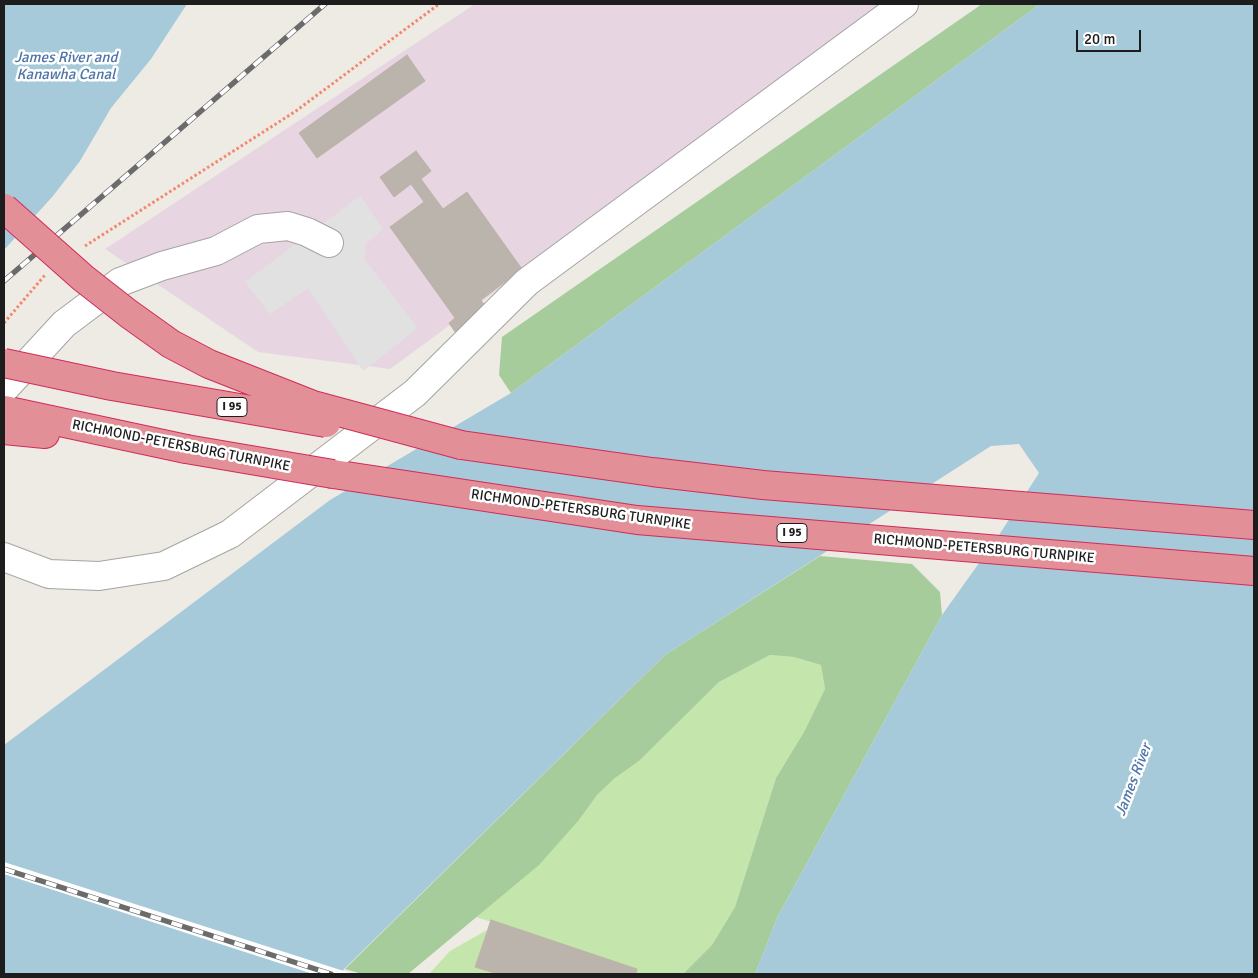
<!DOCTYPE html>
<html>
<head>
<meta charset="utf-8">
<style>
	body { margin:0 }
	#map { position:relative; width:1258px; height:978px; overflow:hidden; background:#eeebe4; font-family:Signika,sans-serif }
	canvas { display:block }
	.frame { position:absolute; inset:0; border:5px solid #1d1d1d; pointer-events:none }
	.scale { position:absolute; left:1076px; top:30px; width:65px; height:22px; box-sizing:border-box; border:2px solid #1d1d1d; border-top:0; padding-left:6px; font-size:15px; line-height:18px; white-space:nowrap; color:#1d1d1d; -webkit-text-stroke:4px #fff; paint-order:stroke }
</style>
</head>
<body>
<div id="map">
<canvas width="1258" height="978"></canvas>
<div class="frame"></div>
<div class="scale">20 m</div>
</div>
<script>
const c = document.querySelector('canvas').getContext('2d');
c.lineJoin = 'round';
function fill(path, color) {
  c.fillStyle = color;
  c.fill(path, 'evenodd');
}
function shape(rows) {
  const path = new Path2D();
  for (const r of rows) {
    path.moveTo(r[0], r[1]);
    for (let i = 2; i < r.length; i += 2) path.lineTo(r[i], r[i + 1]);
  }
  return path;
}
function trace(path, color, width, dash) {
  c.strokeStyle = color;
  c.lineWidth = width;
  c.lineCap = dash ? 'butt' : 'round';
  c.setLineDash(dash || []);
  c.stroke(path);
}
function label(font, color, halo, rows, align = 'center') {
  c.font = font + ' Signika,sans-serif';
  c.lineWidth = 5;
  c.setLineDash([]);
  c.textBaseline = 'middle';
  c.strokeStyle = halo;
  c.fillStyle = color;
  for (const [text, x, y, turn = 0] of rows) {
    c.save();
    c.translate(x, y);
    c.rotate((+turn || 0) * Math.PI / 180);
    c.textAlign = isNaN(turn) ? turn : align;
    if (halo) c.strokeText(text, 0, 0);
    c.fillText(text, 0, 0);
    c.restore();
  }
}
fill(shape([
	[475,4,888,4,390,369,258,352,105,249]
]), '#e7d6e2');
fill(shape([
	[770,655,794,657,821,665,825,689,804,732,776,778,735,907,712,945,683,974,636,974,637,969,476,917,562,838,597,795,615,778,639,761,719,682],
	[487,930,475,966,498,974,429,974,450,951]
]), '#c4e6ac');
fill(shape([
	[982,4,1040,4,511,393,499,375,502,337],
	[820,556,912,564,940,592,942,615,778,916,755,974,683,974,712,945,735,907,776,778,804,732,825,689,821,665,794,657,770,655,719,682,639,761,615,778,597,795,578,821,539,865,408,974,362,974,345,969,665,655]
]), '#a5cc9a');
fill(shape([
	[360,196,383,229,365,245,365,260,418,328,363,371,308,288,270,314,245,282]
]), '#e1e1e1');
fill(shape([
	[4,4,187,4,151,59,111,108,80,161,53,196,4,250],
	[1040,4,1254,4,1254,974,755,974,778,916,942,615,999,535,1039,473,1019,444,991,446,665,655,339,974,4,974,4,745,330,500,511,393]
]), '#a6cada');
fill(shape([
	[4,862,353,974,313,974,4,874]
]), '#fff');
const building = shape([
	[407,55,425,81,317,158,299,133,407,55],
	[416,151,431,171,421,179,443,209,467,192,522,269,481,300,487,309,455,332,449,323,455,318,390,227,424,202,411,184,394,197,380,177,416,151],
	[491,920,637,969,636,974,498,974,475,967,491,920]
]);
fill(building, '#bab4ad');
trace(building, '#bfb3a7', 1);
const minor = shape([
	[4,389,64,324,120,282,162,266,216,251,258,229,288,226,307,232,329,243],
	[4,557,49,574,99,576,164,566,230,534,415,393,527,282,904,4]
]);
const highway = shape([
	[4,410,186,449],
	[4,430,45,434],
	[461,445,652,472,763,485,1254,525],
	[333,474,637,520,1254,571]
]);
trace(minor, '#a4a4a4', 30);
trace(highway, '#d12c59', 30);
trace(shape([
	[85,246,296,111,439,4],
	[4,323,45,275]
]), '#f38770', 3, [2.5, 2.5]);
trace(minor, '#fff', 28);
trace(highway, '#e28f98', 28);
const rail = shape([
	[4,281,325,4],
	[4,869,331,974]
]);
trace(rail, '#6b6b6b', 5.5);
trace(rail, '#fff', 4, [11]);
const highwayBridge = shape([
	[4,208,83,278,129,314,171,344,209,364,313,405,461,445],
	[4,363,112,386,326,423],
	[186,449,333,474]
]);
trace(highwayBridge, '#d12c59', 30, []);
trace(highwayBridge, '#e28f98', 28);
for (const [x, y, w] of [
	[232,407,30],
	[792,533,30]
]) {
  const box = new Path2D();
  box.roundRect(x - w / 2, y - 9.5, w, 19, 4);
  c.fillStyle = '#fff';
  c.fill(box);
  trace(box, '#1d1d1d', 1);
}
label('bold 12px', '#1d1d1d', null, [
	["I 95",232,407],
	["I 95",792,533]
]);
label('14px', '#1d1d1d', '#fff', [
	["RICHMOND-PETERSBURG TURNPIKE",181,446,11],
	["RICHMOND-PETERSBURG TURNPIKE",581,510,8],
	["RICHMOND-PETERSBURG TURNPIKE",984,549,5]
]);
label('italic 15px', '#4e75a8', '#fff', [
	["James River and",66,58],
	["Kanawha Canal",66,75],
	["James River",1134,780,-69]
]);
</script>
</body>
</html>
